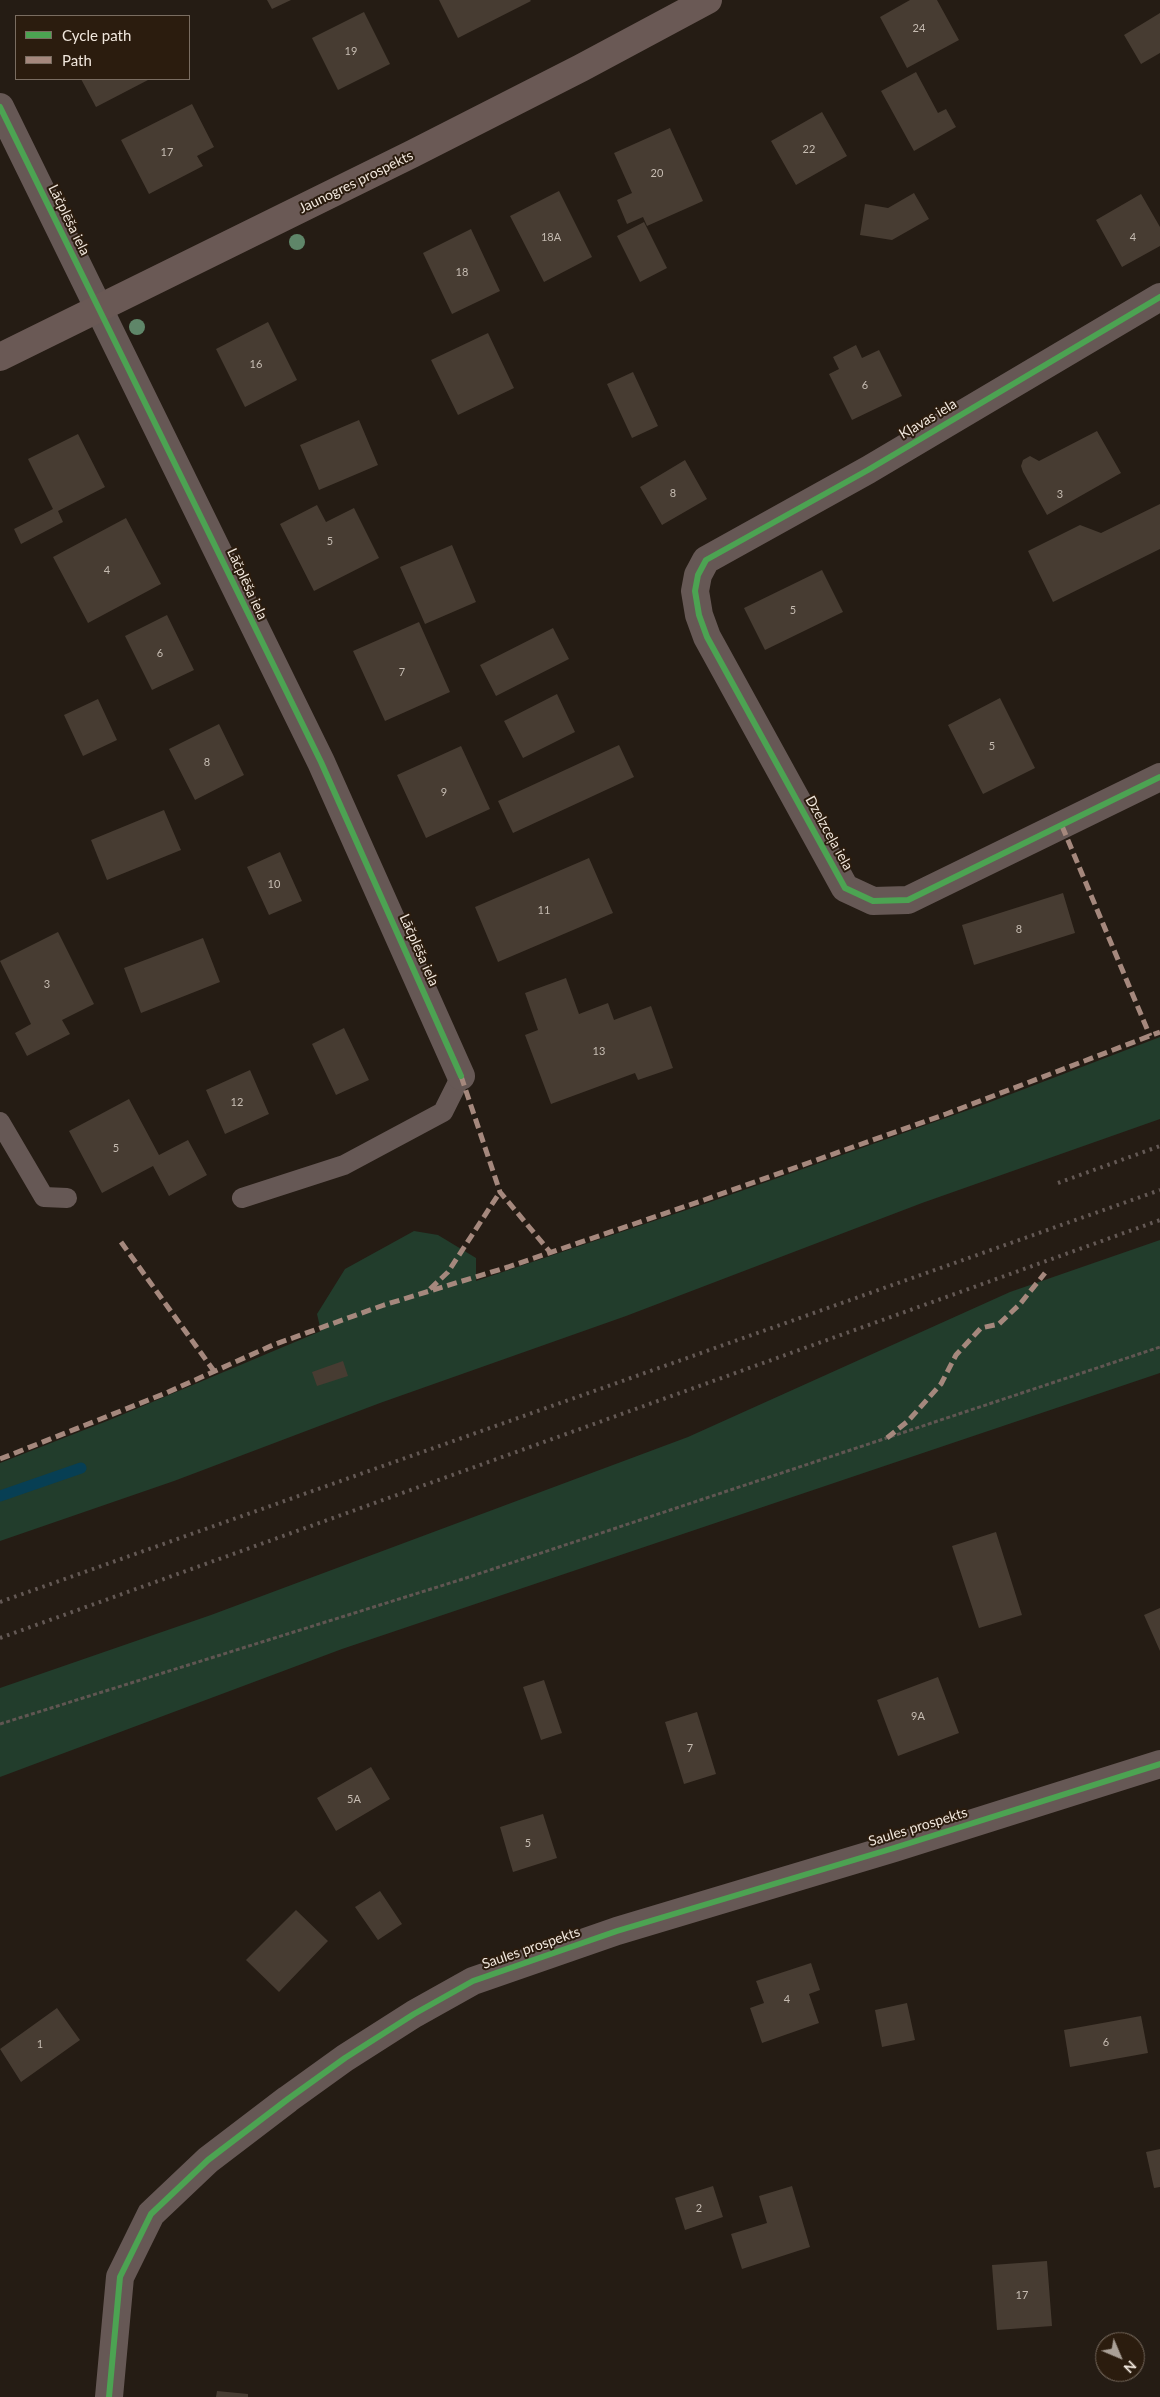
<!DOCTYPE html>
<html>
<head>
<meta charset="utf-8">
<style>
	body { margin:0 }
	#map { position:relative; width:1160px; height:2397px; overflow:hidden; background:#251c14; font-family:Lato,sans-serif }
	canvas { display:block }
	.legend { position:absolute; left:15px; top:15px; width:175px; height:65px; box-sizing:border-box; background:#2b1c0e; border:1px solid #7a6d61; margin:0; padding:6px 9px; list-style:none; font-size:15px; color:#f1e7dd }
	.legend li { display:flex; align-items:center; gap:10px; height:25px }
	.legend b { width:25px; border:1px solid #7a6d61 }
	.north { position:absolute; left:1095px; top:2332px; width:50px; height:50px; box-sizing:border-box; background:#2b1c0e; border:1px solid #7a6d61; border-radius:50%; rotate:135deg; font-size:14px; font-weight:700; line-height:20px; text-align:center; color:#f1e7dd }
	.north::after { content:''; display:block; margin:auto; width:18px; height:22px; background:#aaa097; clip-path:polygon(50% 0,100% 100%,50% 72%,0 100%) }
</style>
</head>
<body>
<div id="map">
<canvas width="1160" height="2397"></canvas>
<ul class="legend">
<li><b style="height:6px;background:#4ca352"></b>Cycle path</li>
<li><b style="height:6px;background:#a5887d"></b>Path</li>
</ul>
<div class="north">N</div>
</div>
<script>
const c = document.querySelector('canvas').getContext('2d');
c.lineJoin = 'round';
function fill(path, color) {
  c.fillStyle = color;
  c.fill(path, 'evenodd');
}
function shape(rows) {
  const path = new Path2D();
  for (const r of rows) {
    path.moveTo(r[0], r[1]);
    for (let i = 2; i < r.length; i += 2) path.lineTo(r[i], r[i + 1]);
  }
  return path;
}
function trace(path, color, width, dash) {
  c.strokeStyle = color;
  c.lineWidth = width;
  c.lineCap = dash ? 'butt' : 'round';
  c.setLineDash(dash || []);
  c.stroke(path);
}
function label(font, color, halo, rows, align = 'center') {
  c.font = font + ' Lato,sans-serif';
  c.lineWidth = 4;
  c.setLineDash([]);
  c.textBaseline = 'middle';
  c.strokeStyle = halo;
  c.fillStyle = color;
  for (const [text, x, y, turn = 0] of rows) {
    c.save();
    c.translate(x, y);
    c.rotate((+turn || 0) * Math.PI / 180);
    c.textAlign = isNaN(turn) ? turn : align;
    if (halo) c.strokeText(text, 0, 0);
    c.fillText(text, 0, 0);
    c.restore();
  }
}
fill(shape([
	[1160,1037,1160,1119,922,1203,626,1316,380,1403,174,1481,0,1541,0,1463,112,1419,321,1331,317,1314,345,1269,414,1231,438,1235,476,1258,476,1281,713,1201,985,1104],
	[1160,1240,1160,1373,342,1649,0,1777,0,1688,211,1615,688,1437,1010,1292]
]), '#223d2c');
trace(shape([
	[0,1496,81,1468]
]), '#073f54', 11);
fill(shape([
	[267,0,291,0,272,9],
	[439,0,530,0,531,1,458,38],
	[910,0,937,0,959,40,907,68,880,17],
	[364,12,390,64,338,90,312,38],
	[1160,13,1160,53,1141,64,1124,35],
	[916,72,938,113,946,109,956,127,914,151,881,91],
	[81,79,147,79,148,80,96,107],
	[192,104,214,147,197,156,203,166,149,194,121,140],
	[822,112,847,156,796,185,771,141],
	[670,128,703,201,647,226,643,217,627,224,617,200,632,193,614,153],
	[559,191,592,257,544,282,510,216],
	[914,193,929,219,892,240,860,235,865,204,888,208],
	[1141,194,1160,227,1160,246,1122,267,1096,220],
	[644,222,667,268,640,282,617,236],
	[471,229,500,291,452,314,423,253],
	[268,322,297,380,245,407,216,349],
	[488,333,514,388,458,415,431,360],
	[856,345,862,358,879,350,902,396,852,420,829,374,839,369,833,357],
	[633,372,658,426,632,438,607,384],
	[359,420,378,465,319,490,300,445],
	[1097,431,1121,473,1047,515,1023,472,1021,466,1023,460,1030,456,1039,461],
	[78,434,105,487,58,511,63,522,21,544,14,529,53,509,28,459],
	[685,460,707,499,662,525,640,487],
	[1160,504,1160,549,1053,602,1028,551,1080,525,1101,533],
	[317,505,326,522,354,508,379,558,314,591,280,524],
	[126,518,161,584,88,623,53,557],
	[452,545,476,602,425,624,400,567],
	[822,570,843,612,765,650,744,608],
	[167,615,194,670,152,690,125,636],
	[419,622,450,692,385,721,353,651],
	[553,628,569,659,496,696,480,665],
	[557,694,575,732,523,758,504,721],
	[1000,698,1035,768,983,794,948,725],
	[98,699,117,740,83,756,64,715],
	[219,724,244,775,195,800,169,749],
	[619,745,634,777,513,833,498,801],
	[461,746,490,809,426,838,397,775],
	[164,810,181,850,107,880,91,840],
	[280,852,302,901,269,915,247,867],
	[589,858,613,913,498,962,475,907],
	[1063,893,1075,933,974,965,962,925],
	[58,932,94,1004,62,1020,70,1034,27,1056,15,1033,31,1024,0,961],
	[203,938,220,982,141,1013,124,968],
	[566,978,579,1014,608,1003,614,1020,651,1006,673,1068,638,1080,635,1073,551,1104,525,1035,538,1030,525,993],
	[344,1028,369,1080,336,1095,312,1044],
	[250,1070,269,1114,225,1134,206,1090],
	[129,1099,159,1155,188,1140,207,1175,169,1196,153,1166,102,1193,69,1131],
	[343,1361,348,1376,317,1386,312,1372],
	[996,1532,1022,1615,979,1628,952,1546],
	[1160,1608,1160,1651,1144,1615],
	[938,1677,959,1733,898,1756,877,1700],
	[544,1680,562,1733,541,1740,523,1687],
	[697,1712,716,1774,684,1784,665,1722],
	[371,1767,390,1799,336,1831,317,1798],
	[543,1814,557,1858,513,1872,500,1827],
	[380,1891,402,1924,378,1940,355,1907],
	[296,1910,328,1941,279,1992,246,1960],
	[811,1963,820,1990,809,1994,819,2023,762,2043,750,2008,764,2003,756,1981],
	[907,2003,915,2040,882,2047,875,2010],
	[57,2008,80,2040,21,2082,0,2049],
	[1141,2016,1148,2053,1070,2067,1064,2030],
	[1160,2149,1160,2187,1154,2188,1146,2152],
	[713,2186,723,2217,685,2230,675,2198],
	[792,2186,810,2247,742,2269,731,2234,767,2223,759,2196],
	[1047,2261,1052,2326,997,2330,992,2265],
	[217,2391,248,2394,248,2397,216,2397]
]), '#473c32');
trace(shape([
	[0,1724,463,1579,1160,1347]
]), '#605652', 3, [4, 2.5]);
trace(shape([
	[0,1122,44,1197,67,1198],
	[242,1198,344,1165,443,1112,461,1076]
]), '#665855', 20);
trace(shape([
	[0,107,321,762,461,1076],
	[1160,297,868,470,706,560,698,575,695,591,699,615,707,637,845,888,873,901,908,900,1160,777],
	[109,2397,120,2277,151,2214,208,2160,288,2099,345,2058,414,2014,473,1981,617,1931,894,1848,1160,1764]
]), '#665855', 28);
trace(shape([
	[0,357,412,154,581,68,708,0]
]), '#6a5955', 28);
trace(shape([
	[1058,1183,1160,1146],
	[0,1602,1160,1190],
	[0,1638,1160,1220]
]), '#645955', 4, [2.5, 5]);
trace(shape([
	[1062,826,1150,1036],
	[461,1076,500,1192,550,1252],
	[121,1242,214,1371],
	[430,1289,448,1272,500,1192],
	[887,1438,908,1421,941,1384,956,1355,981,1328,999,1324,1020,1304,1045,1273],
	[0,1459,166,1393,273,1345,384,1305,508,1267,704,1200,946,1114,1160,1032]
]), '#a5887d', 5, [10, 5]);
trace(shape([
	[0,107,321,762,461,1076],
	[1160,297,868,470,706,560,698,575,695,591,699,615,707,637,845,888,873,901,908,900,1160,777],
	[109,2397,120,2277,151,2214,208,2160,288,2099,345,2058,414,2014,473,1981,617,1931,894,1848,1160,1764]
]), '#4ca352', 6);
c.fillStyle = '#5f8669';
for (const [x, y] of [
	[297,242],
	[137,327]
]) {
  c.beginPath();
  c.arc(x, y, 8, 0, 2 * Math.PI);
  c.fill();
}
label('11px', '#c6bcb2', null, [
	["24",919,28],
	["19",351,51],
	["22",809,149],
	["17",167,152],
	["20",657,173],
	["18A",551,237],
	["4",1133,237],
	["18",462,272],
	["16",256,364],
	["6",865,385],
	["8",673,493],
	["3",1060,494],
	["5",330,541],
	["4",107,570],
	["5",793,610],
	["6",160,653],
	["7",402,672],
	["5",992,746],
	["8",207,762],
	["9",444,792],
	["10",274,884],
	["11",544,910],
	["8",1019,929],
	["3",47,984],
	["13",599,1051],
	["12",237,1102],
	["5",116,1148],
	["9A",918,1716],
	["7",690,1748],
	["5A",354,1799],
	["5",528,1843],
	["4",787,1999],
	["6",1106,2042],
	["1",40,2044],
	["2",699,2208],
	["17",1022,2295]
]);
label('14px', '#f1e7dd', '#2b1c0e', [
	["Jaunogres prospekts",356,182,-26],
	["Lāčplēša iela",69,220,64],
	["Kļavas iela",928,419,-31],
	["Lāčplēša iela",247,584,65],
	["Dzelzceļa iela",829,833,61],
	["Lāčplēša iela",419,950,66],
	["Saules prospekts",918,1827,-17],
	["Saules prospekts",531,1948,-19]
]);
</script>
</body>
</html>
